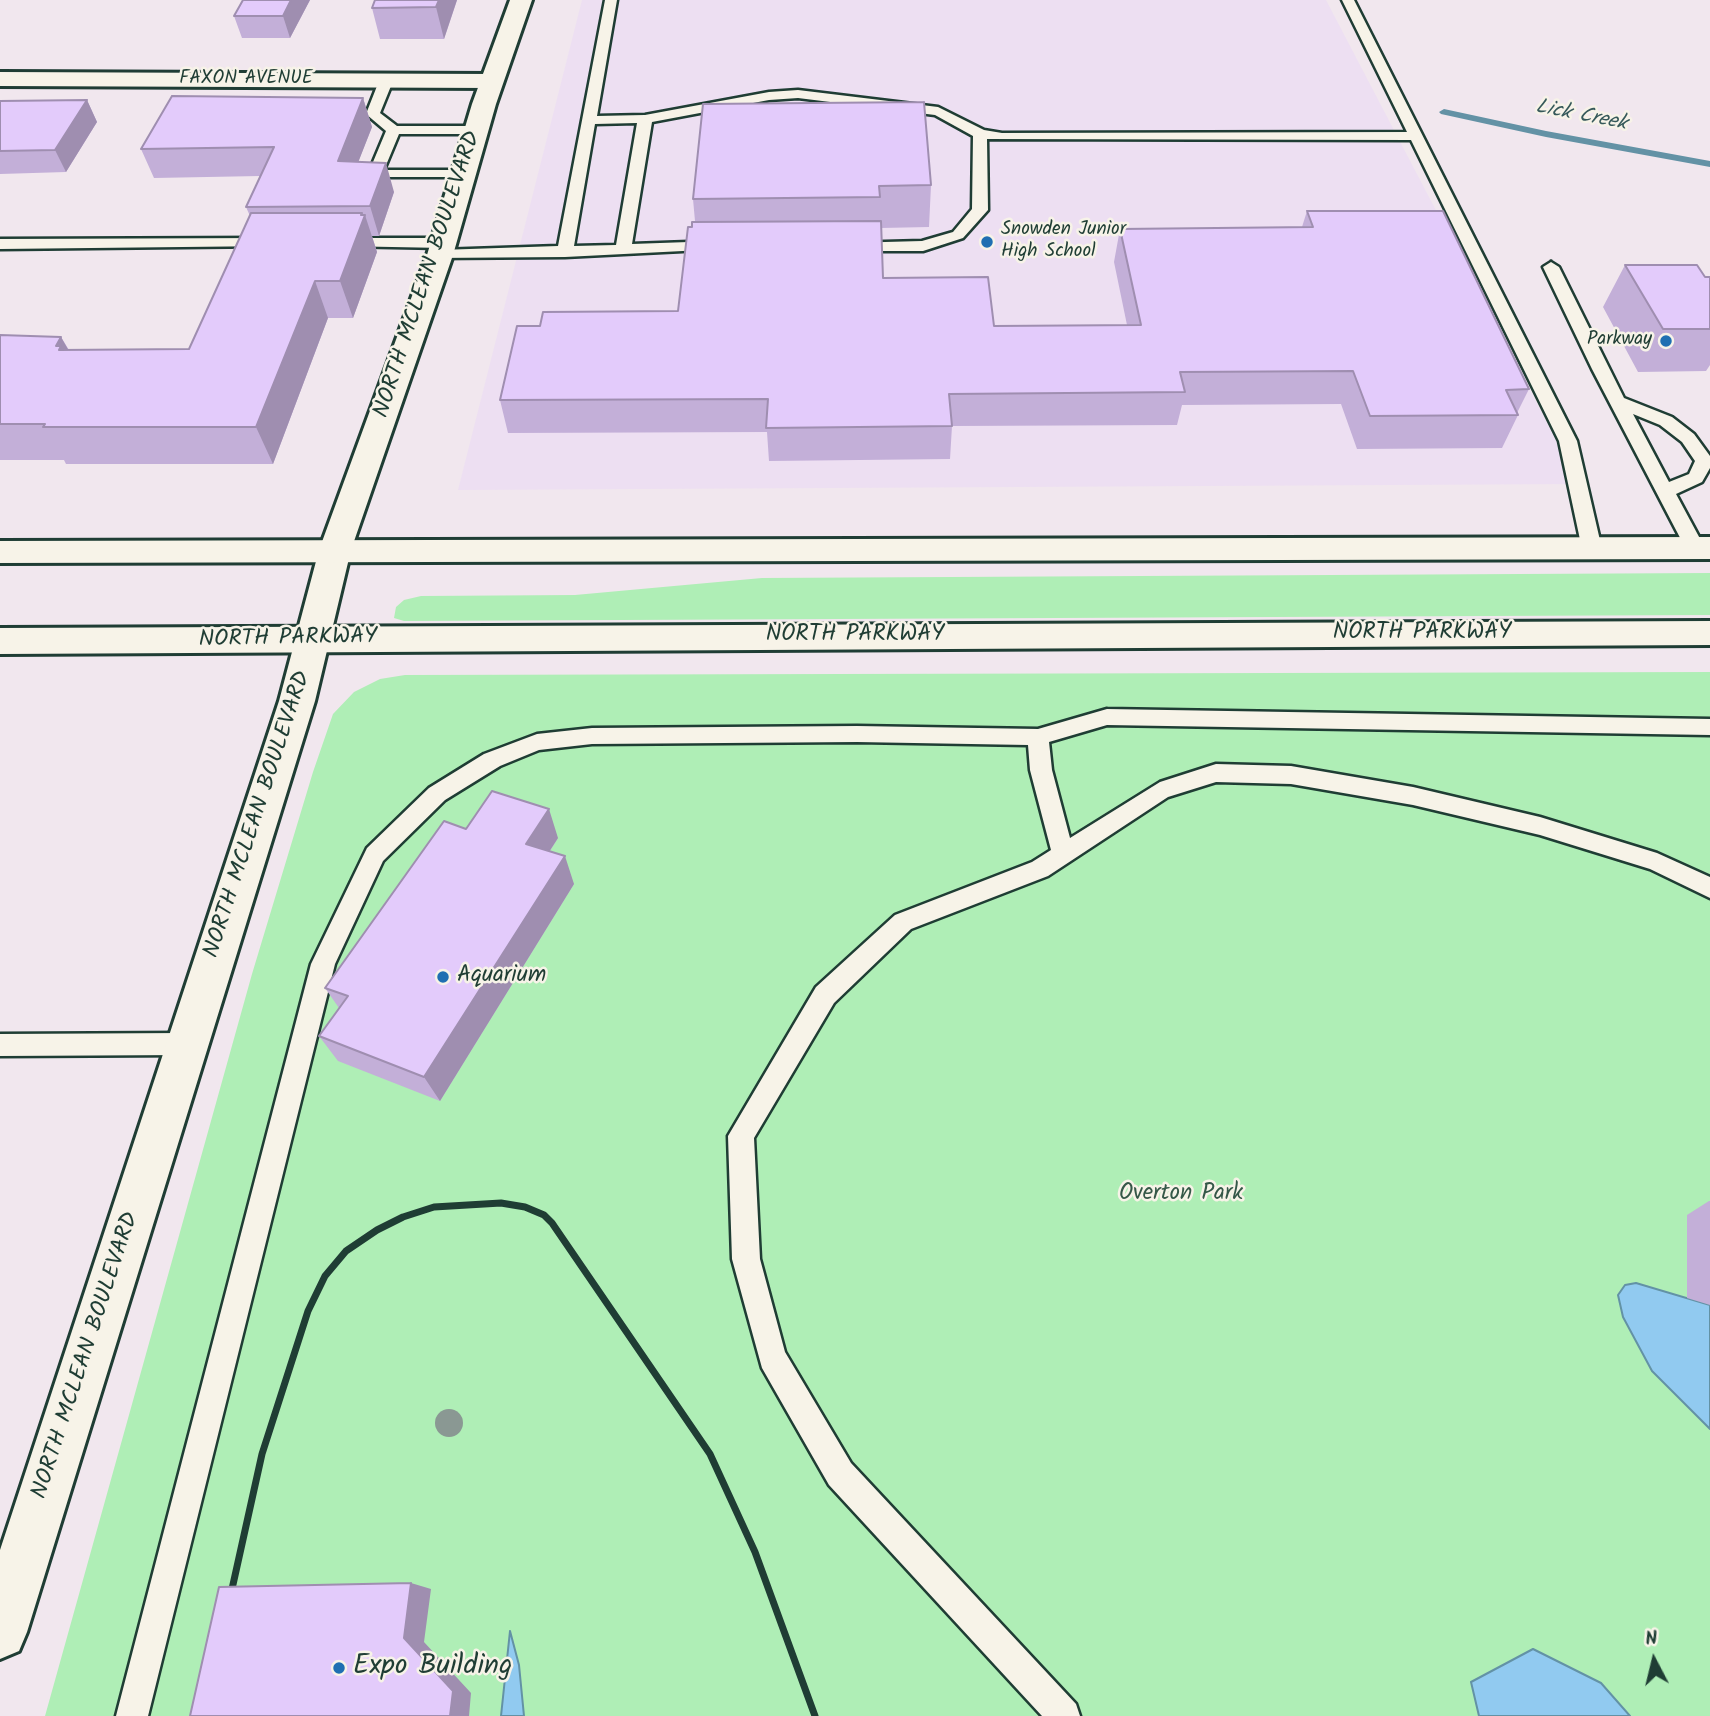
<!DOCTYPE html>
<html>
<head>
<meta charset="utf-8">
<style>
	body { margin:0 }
	#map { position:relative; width:1710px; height:1716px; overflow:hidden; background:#f1e7ee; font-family:Kalam,sans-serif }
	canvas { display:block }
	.north { position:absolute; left:1619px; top:1625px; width:70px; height:70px; -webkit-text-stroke:5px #f7f3e8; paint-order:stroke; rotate:353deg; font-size:19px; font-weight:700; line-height:28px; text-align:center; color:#1f3d34 }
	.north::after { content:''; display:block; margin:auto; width:24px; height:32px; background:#1f3d34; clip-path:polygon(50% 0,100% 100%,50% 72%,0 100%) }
</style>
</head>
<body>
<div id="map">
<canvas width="1710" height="1716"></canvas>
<div class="north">N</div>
</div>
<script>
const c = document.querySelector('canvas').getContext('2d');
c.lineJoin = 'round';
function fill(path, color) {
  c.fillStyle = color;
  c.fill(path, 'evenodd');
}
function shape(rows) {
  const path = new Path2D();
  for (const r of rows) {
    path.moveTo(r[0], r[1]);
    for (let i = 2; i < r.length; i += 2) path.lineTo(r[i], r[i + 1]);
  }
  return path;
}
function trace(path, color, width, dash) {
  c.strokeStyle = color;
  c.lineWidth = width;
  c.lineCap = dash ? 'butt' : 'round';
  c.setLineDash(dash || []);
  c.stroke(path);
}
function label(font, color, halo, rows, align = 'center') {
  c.font = font + ' Kalam,sans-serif';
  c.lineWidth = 5;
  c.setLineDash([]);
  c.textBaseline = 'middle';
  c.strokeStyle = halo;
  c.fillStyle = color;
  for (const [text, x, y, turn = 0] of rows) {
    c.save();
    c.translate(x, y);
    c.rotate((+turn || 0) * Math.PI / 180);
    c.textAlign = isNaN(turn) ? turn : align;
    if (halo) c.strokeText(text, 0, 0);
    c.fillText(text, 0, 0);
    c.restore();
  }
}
fill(shape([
	[582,0,1326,0,1579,484,458,490]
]), '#eddff2');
fill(shape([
	[1710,573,1710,615,404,621,394,618,396,607,404,600,421,596,575,595,762,578],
	[1710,672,1710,1716,45,1716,252,974,313,772,333,714,354,692,380,679,405,675]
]), '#afeeb6');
const water = shape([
	[1636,1283,1710,1305,1710,1429,1652,1371,1623,1317,1618,1295,1625,1285,1636,1283],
	[510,1631,519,1665,524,1716,501,1716,510,1631],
	[1533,1649,1601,1683,1630,1716,1479,1716,1471,1682,1533,1649]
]);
fill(water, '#91caf0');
trace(water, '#6392a5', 2);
fill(shape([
	[1444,109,1546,131,1710,161,1710,167,1546,137,1441,114,1439,112,1444,109]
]), '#6392a5');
const lane = shape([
	[605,0,617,0,597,116,645,115,769,92,798,90,938,107,984,130,1002,133,1407,132,1342,0,1354,0,1577,441,1602,549,1599,554,1592,556,1585,554,1582,549,1559,441,1411,140,987,139,988,210,963,238,923,251,853,251,848,249,845,246,848,243,922,241,953,232,972,209,973,136,935,115,798,98,769,100,652,122,632,244,717,241,722,243,725,246,722,249,565,257,434,258,432,255,440,250,558,246,605,0],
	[637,123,616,245,574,246,595,124,637,123],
	[386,77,393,81,380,113,397,126,476,126,483,130,476,134,399,134,384,170,464,170,471,174,469,177,370,177,368,174,386,131,366,114,379,81,386,77],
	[269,238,274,240,277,243,274,246,0,249,0,239,269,238],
	[345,238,444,238,452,243,444,248,340,246,337,243,340,240,345,238],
	[1551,262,1559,267,1624,398,1672,417,1694,434,1710,456,1710,468,1702,482,1676,494,1705,548,1702,553,1688,553,1592,369,1543,267,1551,262],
	[1633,414,1660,425,1682,442,1695,461,1689,474,1669,482,1633,414],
	[1107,709,1710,719,1710,735,1107,725,1049,742,1052,770,1070,838,1160,782,1216,764,1291,766,1413,787,1540,817,1657,853,1710,877,1710,898,1650,869,1540,835,1413,805,1291,784,1216,782,1168,797,1048,876,911,929,834,1003,754,1138,760,1259,785,1352,851,1463,1076,1704,1080,1716,1042,1716,829,1485,762,1368,732,1259,728,1136,816,987,895,915,1032,862,1051,850,1030,770,1028,745,857,742,592,744,539,750,500,766,445,800,383,861,335,964,148,1716,116,1716,311,964,367,848,429,788,484,754,537,734,592,728,857,726,1038,729,1107,709],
	[186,1033,195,1036,198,1044,195,1052,186,1055,0,1056,0,1034,186,1033]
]);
const street = shape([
	[0,72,492,74,500,76,503,81,500,86,492,88,0,86,0,72]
]);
const secondary = shape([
	[510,0,532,0,496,104,453,255,351,550,315,701,27,1632,19,1651,0,1659,0,1550,279,701,319,550,427,255,472,104,510,0]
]);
const primary = shape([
	[1710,537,1710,559,0,563,0,541,1710,537],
	[1710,621,1710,645,0,654,0,628,1710,621]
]);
trace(lane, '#1f3d34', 5);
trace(street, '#1f3d34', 6);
trace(secondary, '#1f3d34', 6);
trace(primary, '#1f3d34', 6);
fill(lane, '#f7f3e8');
fill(street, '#f7f3e8');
fill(secondary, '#f7f3e8');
fill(primary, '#f7f3e8');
trace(shape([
	[228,1607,262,1454,308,1311,325,1276,346,1251,377,1230,403,1217,434,1207,501,1203,525,1207,544,1215,552,1223,710,1454,755,1552,815,1716]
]), '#1f3d34', 7);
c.fillStyle = '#8a9893';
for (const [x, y] of [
	[449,1423]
]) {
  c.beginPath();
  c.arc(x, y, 14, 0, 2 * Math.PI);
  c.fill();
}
fill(shape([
	[310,0,290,38,242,38,234,16],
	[375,0,457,0,444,39,380,39,372,8],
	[363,98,372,127,358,162,394,192,379,236,372,236,377,252,353,318,328,318,273,464,66,464,64,460,0,460,0,335,61,337,69,350,189,349,250,216,246,207,260,176,154,178,141,149],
	[87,100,97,122,66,172,0,174,0,101],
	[703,104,931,185,929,227,881,228,883,278,994,326,1127,325,1114,262,1120,229,1302,227,1307,211,1529,389,1517,413,1518,415,1502,448,1357,449,1341,404,1182,405,1177,425,952,426,950,459,769,461,767,432,508,433,500,400,540,326,678,311,695,221,693,199],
	[1625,265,1710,277,1710,365,1706,371,1638,372,1603,307],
	[466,829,558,838,550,851,574,884,440,1101,338,1061,319,1036,339,1008,325,988],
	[1709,1201,1710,1201,1710,1305,1687,1298,1687,1215]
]), '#c3afd8');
fill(shape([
	[291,0,310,0,290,38,283,16],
	[439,0,457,0,444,39,436,7],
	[363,98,372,127,347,191,338,161],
	[87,100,97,122,66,172,55,150],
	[386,163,394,192,379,236,370,206],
	[362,213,364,218,365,215,377,252,353,318,340,281],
	[315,281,328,318,273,464,256,427],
	[61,337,82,374,56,346],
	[549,809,558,838,536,872,526,844],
	[565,856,574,884,440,1101,424,1077],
	[411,1583,431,1589,424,1642,471,1693,469,1716,450,1716,404,1638]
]), '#9f8eb0');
const building = shape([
	[243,0,291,0,283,16,234,16,243,0],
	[375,0,439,0,436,7,372,8,375,0],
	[172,96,363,98,338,161,386,163,370,206,246,207,274,147,141,149,172,96],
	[87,100,55,150,0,151,0,101,87,100],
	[924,102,931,185,879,186,880,197,693,199,703,104,924,102],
	[1307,211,1443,211,1529,389,1506,390,1518,415,1370,416,1353,371,1180,372,1185,392,949,394,952,426,766,428,768,399,500,400,517,326,540,326,543,312,678,311,688,227,692,227,692,222,881,221,883,278,988,277,994,326,1141,325,1120,229,1313,227,1307,211],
	[251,213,362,213,361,215,365,215,340,281,315,281,256,427,43,427,45,424,0,424,0,335,61,337,56,346,61,346,59,350,189,349,251,213],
	[1625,265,1697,265,1705,277,1710,277,1710,329,1663,329,1625,265],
	[492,791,549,809,526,844,565,856,424,1077,319,1036,348,996,325,988,444,821,466,829,492,791],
	[411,1583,404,1638,453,1691,450,1716,190,1716,219,1587,411,1583]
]);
fill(building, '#e3cbfb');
trace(building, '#9f8eb0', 2);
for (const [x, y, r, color] of [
	[987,242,7,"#1f6fb2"],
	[1666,341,7,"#1f6fb2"],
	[443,977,7,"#1f6fb2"],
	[339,1668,7,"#1f6fb2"]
]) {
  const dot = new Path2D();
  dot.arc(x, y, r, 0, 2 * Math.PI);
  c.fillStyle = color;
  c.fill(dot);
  trace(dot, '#f7f3e8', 2.5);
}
label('19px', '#1f3d34', '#f7f3e8', [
	["FAXON AVENUE",246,80]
]);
label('19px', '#1f3d34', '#f7f3e8', [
	["Snowden Junior",1001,231],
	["High School",1001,253],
	["Parkway",1652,341,"right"]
], 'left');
label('italic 21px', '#36595a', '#f7f3e8', [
	["Lick Creek",1581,117,11]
]);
label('23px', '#1f3d34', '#f7f3e8', [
	["NORTH MCLEAN BOULEVARD",429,275,-72],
	["NORTH PARKWAY",1422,634],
	["NORTH PARKWAY",855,636],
	["NORTH PARKWAY",288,640,-1],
	["NORTH MCLEAN BOULEVARD",259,815,-72],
	["NORTH MCLEAN BOULEVARD",87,1356,-72]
]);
label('23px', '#1f3d34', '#f7f3e8', [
	["Aquarium",457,977]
], 'left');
label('23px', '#355848', '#f7f3e8', [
	["Overton Park",1181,1195]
]);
label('28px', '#1f3d34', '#f7f3e8', [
	["Expo Building",353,1668]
], 'left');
</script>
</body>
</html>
